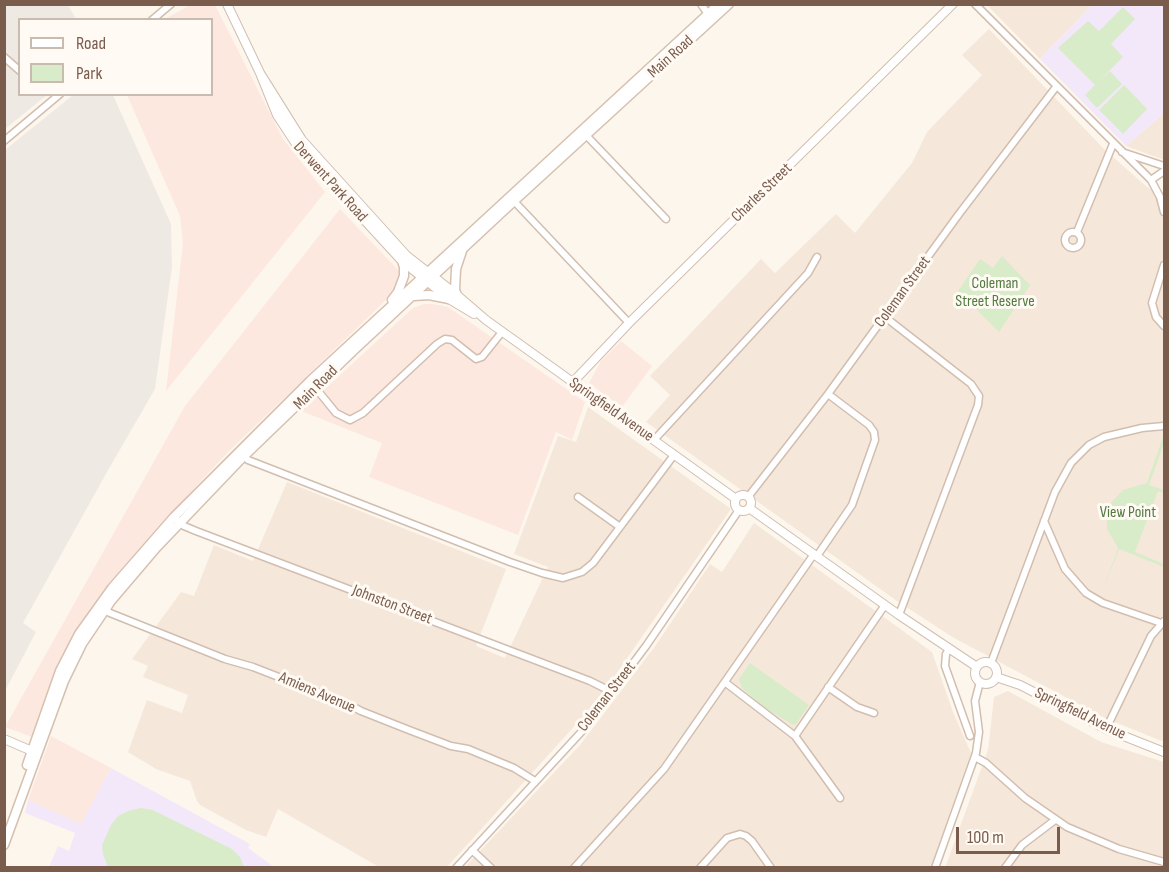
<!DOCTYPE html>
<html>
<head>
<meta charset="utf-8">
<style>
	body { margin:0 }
	#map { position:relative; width:1169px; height:872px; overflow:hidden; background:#fdf6ec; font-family:"Sofia Sans Condensed",sans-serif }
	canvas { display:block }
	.frame { position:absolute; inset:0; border:6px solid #7a5c4d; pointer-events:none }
	.legend { position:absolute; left:18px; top:18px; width:195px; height:78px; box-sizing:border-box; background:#fffaf3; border:2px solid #cabbb1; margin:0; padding:8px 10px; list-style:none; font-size:18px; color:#7a5c4d }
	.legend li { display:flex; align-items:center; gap:12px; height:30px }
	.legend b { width:30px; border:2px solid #cabbb1 }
	.scale { position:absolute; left:956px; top:827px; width:104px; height:27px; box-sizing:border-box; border:3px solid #7a5c4d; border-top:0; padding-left:8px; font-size:18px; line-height:21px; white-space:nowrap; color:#7a5c4d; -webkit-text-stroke:4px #fffaf3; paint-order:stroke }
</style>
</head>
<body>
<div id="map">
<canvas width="1169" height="872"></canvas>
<div class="frame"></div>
<ul class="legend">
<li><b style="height:8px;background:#fff"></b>Road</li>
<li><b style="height:16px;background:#d8ecc9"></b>Park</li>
</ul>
<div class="scale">100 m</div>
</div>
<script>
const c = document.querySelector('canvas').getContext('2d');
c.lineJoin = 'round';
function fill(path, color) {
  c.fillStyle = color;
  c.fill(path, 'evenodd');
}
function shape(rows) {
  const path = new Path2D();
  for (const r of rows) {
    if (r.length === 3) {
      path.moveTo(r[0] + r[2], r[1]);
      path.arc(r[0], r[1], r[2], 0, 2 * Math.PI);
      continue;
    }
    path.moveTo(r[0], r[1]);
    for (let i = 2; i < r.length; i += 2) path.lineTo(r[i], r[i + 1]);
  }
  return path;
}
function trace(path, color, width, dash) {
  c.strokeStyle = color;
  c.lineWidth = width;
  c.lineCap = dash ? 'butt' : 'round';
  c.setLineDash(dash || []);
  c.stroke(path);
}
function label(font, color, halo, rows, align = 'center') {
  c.font = font + ' "Sofia Sans Condensed",sans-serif';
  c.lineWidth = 6;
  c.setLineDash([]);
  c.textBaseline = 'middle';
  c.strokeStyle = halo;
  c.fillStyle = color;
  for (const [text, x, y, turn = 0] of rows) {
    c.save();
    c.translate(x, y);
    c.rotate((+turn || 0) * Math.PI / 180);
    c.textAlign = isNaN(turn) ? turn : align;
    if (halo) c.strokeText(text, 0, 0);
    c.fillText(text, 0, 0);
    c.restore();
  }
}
fill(shape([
	[987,5,1092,5,1040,59],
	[989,29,1104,149,1147,187,1164,197,1164,742,1105,718,954,638,897,601,646,422,670,395,650,376,761,259,775,273,836,214,855,233,912,163,927,132,982,75,962,55],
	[1164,113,1164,160,1126,146],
	[588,407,731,509,598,700,447,867,379,867,278,809,266,837,246,830,200,805,197,801,190,781,156,769,128,752,147,700,182,713,188,695,143,677,148,666,132,659,181,592,194,596,214,545,253,561,287,482,506,569,476,646,505,658,548,567,514,554,558,436,576,442],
	[754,523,932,652,953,712,971,753,931,867,464,868,580,745,656,645,710,564,722,572],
	[1008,691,1101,742,1164,762,1164,867,945,868,988,750,994,697]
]), '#f5e8da');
fill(shape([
	[190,5,215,5,283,139,325,192,166,391,183,243,180,216,127,95,212,94,212,20,165,19],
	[340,209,400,272,398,284,393,292,387,299,229,451,197,485,98,598,59,661,32,737,5,727,185,406],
	[424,304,433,304,448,307,585,402,572,440,556,432,518,535,369,477,382,443,301,411,413,308],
	[621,341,652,366,622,407,589,383,601,361],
	[51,736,111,768,81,825,28,800]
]), '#fde8e0');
fill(shape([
	[5,5,68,5,76,19,20,20,20,94,47,95,5,129],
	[73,95,113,95,171,224,172,267,155,389,107,472,23,623,36,632,5,691,5,150]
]), '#efe9e4');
fill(shape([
	[1092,5,1164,5,1164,113,1126,146,1040,59],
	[111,768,250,844,248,848,274,867,49,867,58,846,69,851,75,833,25,813,28,800,81,824]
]), '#f3e8fa');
fill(shape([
	[1123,7,1135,19,1111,44,1123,57,1096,84,1110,71,1122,84,1097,108,1085,95,1095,85,1058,48,1088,21,1099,31],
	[1124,85,1147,109,1123,134,1099,110],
	[1002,256,1030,285,999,332,958,291,980,259,993,268],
	[1164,434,1164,443,1149,485,1164,490,1164,493,1158,491,1135,552,1164,564,1164,567,1119,549,1102,593,1118,548,1107,529,1107,507,1123,490,1147,483],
	[750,663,809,705,796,724,793,725,764,707,742,688,739,679],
	[141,808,153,810,165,816,232,849,240,857,244,867,108,867,103,854,102,845,111,825,118,816,128,811]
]), '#d8ecc9');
const minor = shape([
	[701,4,710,17],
	[975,4,1151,180,1160,197,1164,212],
	[152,20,171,4],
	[4,57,20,71],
	[584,133,666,219],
	[4,141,60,94],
	[1122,152,1164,166],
	[1151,180,1164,171],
	[512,199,629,323],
	[1073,240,8],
	[1077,232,1113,144],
	[1164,265,1152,303,1156,317,1164,326],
	[885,317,971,384,979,396,978,405,899,615],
	[314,386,336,413,350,420,363,413,437,344,445,339,452,340,476,359,482,357,502,332],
	[654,440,808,273,817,257],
	[241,454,248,460,510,562,542,573,563,578,582,572,593,563,674,455],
	[578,497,620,527],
	[748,497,828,394,959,214,1056,87],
	[174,517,184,526,196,531,590,681,612,692],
	[1044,521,1065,569,1086,593,1103,603,1164,624],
	[817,556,852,505,875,440,874,432,869,425,828,394],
	[103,608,110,613,225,659,253,667,348,704,361,711,409,730,451,746,468,749,514,768,535,781],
	[949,649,946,654,945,666,970,736],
	[991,663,1055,492,1071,463,1089,445,1104,437,1142,428,1164,426],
	[726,683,795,736,840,798],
	[828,687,857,707,874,713],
	[1106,729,1151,636,1164,621],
	[795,736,885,605],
	[975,757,986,763,1025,798,1067,827,1119,849,1164,862],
	[472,850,491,868],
	[456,868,584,729,646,646,739,510],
	[574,868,664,769,814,554],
	[700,868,727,838,740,834,746,836,752,841,771,868],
	[935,868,976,753,979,732,975,701,980,682],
	[1005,868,1022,845,1055,820]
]);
const tertiary = shape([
	[227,4,260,73,277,115,300,150,402,261,449,299,474,314],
	[260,73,302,140,407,256,457,295,486,320,736,499],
	[572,383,629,323,953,4],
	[743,503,8],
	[749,508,899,615,977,667],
	[986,673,11],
	[996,677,1020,685,1106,729,1164,752],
	[4,739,32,751]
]);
const secondary = shape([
	[457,295,455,290,456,269,462,251],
	[414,296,429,295,449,299],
	[392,300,398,292,404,276,404,267,402,261],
	[27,765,60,671,79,634,112,588,174,517,310,381,719,4],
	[4,845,64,681,82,644,111,601,157,547,243,457,354,350,514,201,729,4]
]);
trace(minor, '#d1beb0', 9);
trace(tertiary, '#d1beb0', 10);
trace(secondary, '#d6c0b0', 11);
trace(minor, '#fff', 6);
trace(tertiary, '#fff', 8);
trace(secondary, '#fff', 8);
label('16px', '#7a5c4d', '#fffaf3', [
	["Main Road",671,57,-42],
	["Derwent Park Road",330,182,48],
	["Charles Street",762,193,-44],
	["Coleman Street",903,292,-54],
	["Main Road",316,388,-45],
	["Springfield Avenue",611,410,35],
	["Johnston Street",392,605,21],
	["Amiens Avenue",317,693,23],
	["Coleman Street",607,697,-52],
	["Springfield Avenue",1080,714,26]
]);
label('16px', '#537a41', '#fffaf3', [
	["Coleman",995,284],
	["Street Reserve",995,302],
	["View Point",1128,513]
]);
</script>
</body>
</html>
